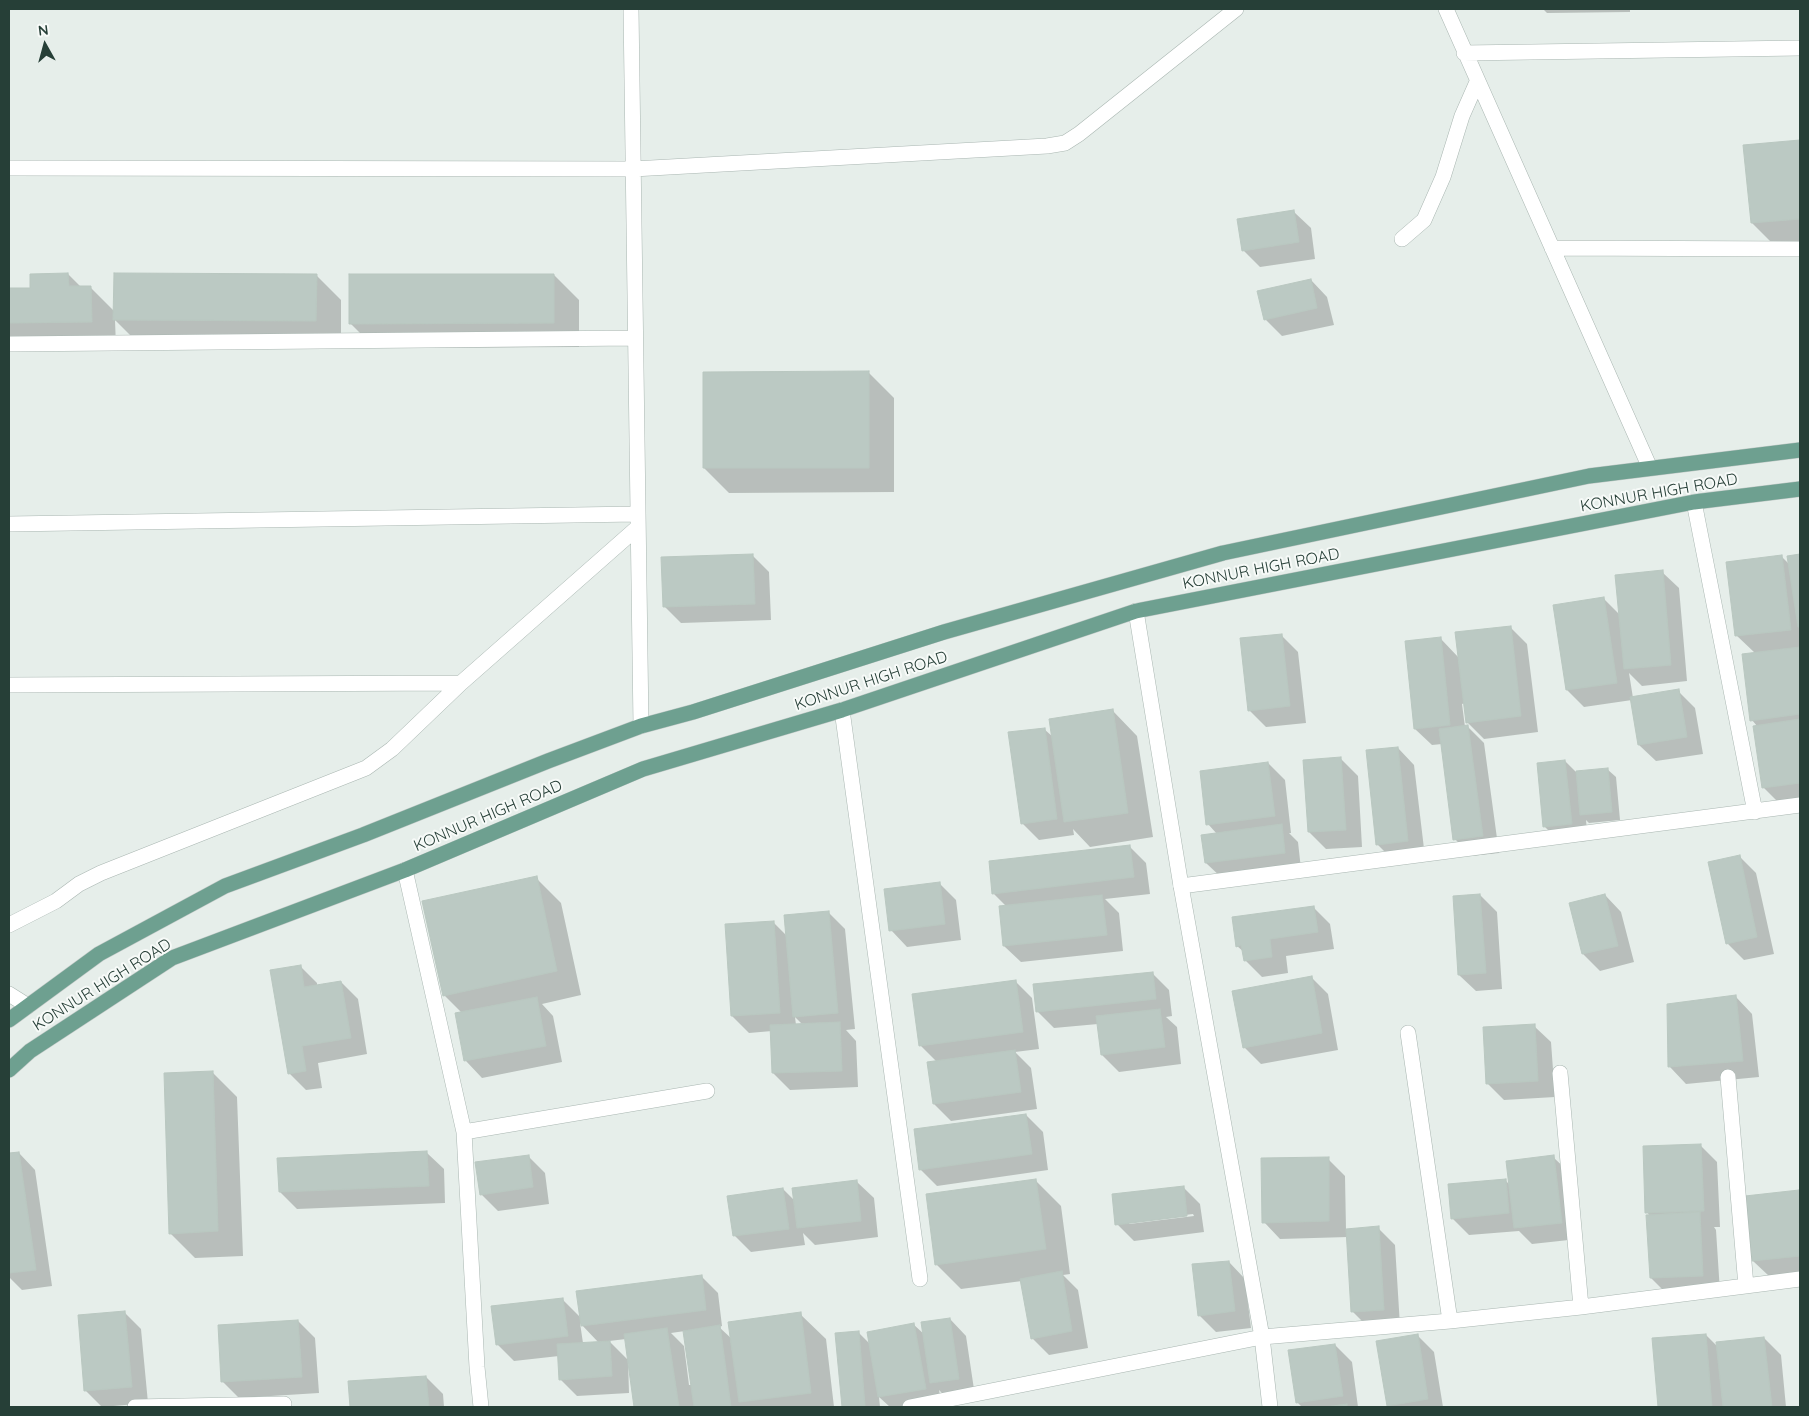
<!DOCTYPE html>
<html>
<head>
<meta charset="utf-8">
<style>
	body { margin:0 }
	#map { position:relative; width:1809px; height:1416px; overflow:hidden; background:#e6eeea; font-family:Quicksand,sans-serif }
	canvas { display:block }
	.frame { position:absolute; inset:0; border:10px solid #263f37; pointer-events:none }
	.north { position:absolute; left:20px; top:20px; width:50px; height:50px; -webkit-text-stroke:4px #f7faf8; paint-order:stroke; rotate:353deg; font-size:14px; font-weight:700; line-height:20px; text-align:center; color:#263f37 }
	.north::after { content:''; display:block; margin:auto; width:18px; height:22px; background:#263f37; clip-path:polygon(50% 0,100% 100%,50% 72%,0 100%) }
</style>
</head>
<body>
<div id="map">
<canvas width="1809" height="1416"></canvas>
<div class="frame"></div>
<div class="north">N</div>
</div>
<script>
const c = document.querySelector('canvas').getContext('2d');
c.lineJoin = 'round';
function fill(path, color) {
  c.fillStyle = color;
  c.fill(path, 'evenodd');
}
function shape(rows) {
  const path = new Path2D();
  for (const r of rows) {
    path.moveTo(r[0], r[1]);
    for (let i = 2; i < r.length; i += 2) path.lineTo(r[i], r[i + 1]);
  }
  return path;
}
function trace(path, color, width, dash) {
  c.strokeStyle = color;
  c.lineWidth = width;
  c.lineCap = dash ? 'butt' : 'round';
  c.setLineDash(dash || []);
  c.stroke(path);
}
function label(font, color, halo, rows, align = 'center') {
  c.font = font + ' Quicksand,sans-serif';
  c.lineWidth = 4;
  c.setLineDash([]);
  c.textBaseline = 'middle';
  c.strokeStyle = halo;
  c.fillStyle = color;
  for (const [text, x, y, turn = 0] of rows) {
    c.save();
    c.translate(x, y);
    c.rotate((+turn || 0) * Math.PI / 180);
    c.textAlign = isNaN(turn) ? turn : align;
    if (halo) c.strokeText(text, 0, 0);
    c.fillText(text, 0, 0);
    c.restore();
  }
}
fill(shape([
	[1543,9,1630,9,1630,12,1547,13],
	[1800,141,1800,246,1777,248,1752,223,1745,147],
	[1294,212,1311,228,1315,259,1260,267,1243,250],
	[68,274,81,287,90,287,115,312,316,275,341,300,341,345,140,345,115,320,116,346,9,349,9,290,32,289],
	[554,275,579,300,579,347,375,348,350,323],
	[1311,280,1327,297,1334,325,1282,336,1265,319],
	[869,373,894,398,894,492,729,493,704,468],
	[752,555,769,572,771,620,681,623,664,606],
	[1800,555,1800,801,1780,804,1763,787,1757,726,1752,720,1755,653,1736,635,1782,557,1790,565,1789,557],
	[1662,572,1679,588,1687,681,1642,686,1629,673,1633,698,1678,691,1695,708,1703,754,1656,761,1639,745,1632,700,1584,707,1567,690,1554,606,1604,599,1620,615],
	[1510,627,1527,644,1538,732,1484,739,1467,722,1465,703,1462,704,1465,727,1467,726,1484,743,1499,853,1471,856,1455,839,1442,744,1432,745,1415,729,1441,639,1459,658],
	[1281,635,1298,652,1306,723,1266,727,1249,710],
	[1112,710,1137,736,1153,837,1090,847,1073,829,1074,835,1039,840,1022,823,1044,729,1053,737],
	[1398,748,1414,765,1425,857,1394,861,1377,844],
	[1341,759,1358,776,1362,847,1326,849,1309,832],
	[1565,761,1576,772,1607,769,1616,777,1620,820,1589,823,1586,820,1588,841,1561,843,1544,826],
	[1268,763,1285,780,1291,833,1289,833,1298,842,1301,869,1223,879,1206,863,1217,834,1208,824],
	[1129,846,1146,863,1150,894,1105,899,1119,913,1123,951,1021,962,1004,946,1006,906,994,894],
	[1739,856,1756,873,1774,954,1744,960,1727,943],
	[536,878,561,903,581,995,542,1004,553,1016,562,1062,482,1078,466,1061,462,1013,444,995],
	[939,883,956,900,961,940,907,947,891,930],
	[1480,895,1497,912,1502,989,1476,991,1459,975],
	[1605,895,1621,912,1634,962,1600,971,1583,954],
	[1313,907,1330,924,1334,949,1286,956,1288,973,1262,977,1245,960,1244,952,1237,946],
	[828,912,845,929,855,1029,846,1030,856,1041,858,1087,790,1090,773,1073,772,1031,749,1033,732,1016,773,922,787,936],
	[795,1017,803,1025,796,1025],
	[300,966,317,983,317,986,341,982,358,999,367,1054,318,1063,322,1088,306,1090,289,1073],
	[1152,973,1169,990,1172,1016,1166,1017,1177,1027,1181,1064,1119,1072,1102,1055,1098,1024,1054,1028,1037,1011],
	[1311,977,1328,994,1338,1050,1261,1064,1244,1047],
	[1015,981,1032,998,1039,1049,1015,1052,1031,1068,1037,1109,951,1121,934,1104,937,1062,920,1045],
	[1736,997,1752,1014,1759,1077,1686,1084,1670,1067],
	[1534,1026,1551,1042,1555,1097,1504,1100,1487,1083],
	[212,1072,237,1097,243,1256,195,1258,170,1233],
	[1026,1115,1043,1132,1048,1170,937,1186,920,1169],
	[1700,1145,1717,1162,1720,1227,1714,1227,1716,1230,1720,1292,1668,1295,1651,1278,1650,1216,1647,1212],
	[19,1153,35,1170,52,1286,22,1290,9,1277,9,1154],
	[427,1153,444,1169,445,1203,297,1209,280,1192],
	[528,1156,545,1173,549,1204,498,1211,481,1194],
	[1553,1157,1570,1173,1578,1239,1532,1244,1519,1231,1469,1235,1452,1218,1505,1180,1510,1185],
	[1328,1159,1345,1176,1346,1230,1378,1228,1395,1245,1400,1326,1369,1328,1352,1311,1348,1237,1280,1239,1264,1222],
	[1036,1181,1061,1206,1070,1274,1063,1275,1078,1290,1088,1348,1049,1355,1032,1338,1022,1281,961,1289,936,1264],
	[857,1182,874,1198,878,1237,815,1245,803,1233,805,1245,751,1252,734,1235,783,1189,795,1201],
	[1183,1187,1200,1204,1204,1232,1134,1241,1117,1224],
	[1193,1214,1194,1216,1129,1224,1129,1222],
	[1799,1191,1800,1193,1800,1274,1770,1277,1753,1261],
	[1229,1262,1245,1279,1251,1328,1216,1332,1199,1315],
	[701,1276,718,1293,722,1326,719,1327,732,1339,800,1314,826,1339,834,1407,635,1407,626,1339,609,1341,628,1360,629,1393,577,1396,560,1379,559,1356,514,1361,497,1344,562,1299,581,1318],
	[580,1323,599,1343,583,1343],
	[685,1331,692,1385,689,1385,684,1346,671,1333],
	[124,1312,141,1329,148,1403,102,1407,85,1390],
	[950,1319,966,1336,975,1396,948,1399,939,1390,942,1405,931,1407,890,1407,879,1397,880,1407,843,1407,837,1334,858,1332,870,1344,913,1324,925,1335],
	[298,1321,315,1338,319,1393,239,1398,222,1381],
	[1417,1335,1434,1352,1443,1407,1390,1407,1388,1405],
	[1706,1335,1718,1347,1764,1338,1781,1355,1786,1407,1659,1407,1654,1339],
	[1335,1345,1352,1362,1358,1407,1302,1407,1297,1402],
	[426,1377,443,1394,444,1407,351,1407,349,1383]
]), '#0003');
const building = shape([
	[1800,140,1800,219,1751,223,1743,145,1800,140],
	[1294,210,1299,242,1242,251,1237,219,1294,210],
	[68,273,69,286,91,286,92,322,9,323,9,288,30,288,30,274,68,273],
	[114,273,317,274,316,321,113,320,114,273],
	[349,274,554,274,554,323,349,324,349,274],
	[1311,279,1317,308,1264,320,1257,291,1311,279],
	[869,371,869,468,703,468,703,372,869,371],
	[753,554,755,604,663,607,661,557,753,554],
	[1800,554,1800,627,1798,627,1787,556,1800,554],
	[1782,555,1791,630,1735,636,1726,562,1782,555],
	[1663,570,1671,665,1624,669,1615,575,1663,570],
	[1604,597,1617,683,1566,690,1553,605,1604,597],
	[1511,626,1521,716,1466,723,1455,632,1511,626],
	[1282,634,1290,706,1248,711,1240,638,1282,634],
	[1441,637,1450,725,1414,729,1405,641,1441,637],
	[1800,647,1800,714,1750,721,1742,654,1800,647],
	[1679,689,1687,737,1638,745,1630,697,1679,689],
	[1113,709,1128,813,1064,822,1049,719,1113,709],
	[1800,719,1800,783,1762,788,1753,726,1800,719],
	[1468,725,1483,836,1453,840,1439,729,1468,725],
	[1045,728,1057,819,1021,824,1008,732,1045,728],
	[1398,747,1408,841,1376,845,1366,750,1398,747],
	[1341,757,1346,830,1308,832,1303,760,1341,757],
	[1565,760,1572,824,1543,827,1537,763,1565,760],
	[1268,762,1275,816,1206,825,1200,771,1268,762],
	[1608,768,1612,812,1580,815,1576,771,1608,768],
	[1282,824,1285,853,1205,863,1201,835,1282,824],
	[1130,845,1134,877,992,894,989,861,1130,845],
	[1740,855,1757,937,1726,944,1708,862,1740,855],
	[537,876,557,971,443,996,422,901,537,876],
	[940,882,945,924,889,931,884,889,940,882],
	[1480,894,1486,973,1458,975,1453,896,1480,894],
	[1605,894,1618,946,1582,954,1569,903,1605,894],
	[1102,895,1107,935,1003,946,999,906,1102,895],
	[1314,906,1318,932,1270,939,1272,957,1244,961,1241,945,1236,947,1232,917,1314,906],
	[829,911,838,1013,793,1017,784,915,829,911],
	[774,921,780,1013,731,1016,725,924,774,921],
	[301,965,304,987,341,981,351,1038,302,1046,306,1071,288,1074,270,970,301,965],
	[1153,972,1156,999,1036,1012,1033,984,1153,972],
	[1312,976,1322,1033,1243,1048,1232,991,1312,976],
	[1016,980,1023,1032,919,1046,912,994,1016,980],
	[1736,995,1743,1061,1668,1067,1667,1004,1736,995],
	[537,997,546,1046,464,1061,455,1013,537,997],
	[1160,1009,1165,1047,1101,1055,1096,1016,1160,1009],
	[840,1022,842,1071,772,1073,770,1025,840,1022],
	[1535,1024,1538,1081,1486,1084,1483,1027,1535,1024],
	[1015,1050,1021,1092,933,1104,927,1062,1015,1050],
	[213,1071,218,1231,169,1234,164,1073,213,1071],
	[1026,1114,1032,1154,919,1170,914,1129,1026,1114],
	[1701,1144,1704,1211,1645,1213,1643,1146,1701,1144],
	[427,1151,429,1186,279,1192,277,1158,427,1151],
	[19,1152,36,1270,9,1273,9,1153,19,1152],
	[529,1155,533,1187,480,1195,475,1162,529,1155],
	[1554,1155,1562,1223,1514,1228,1506,1161,1554,1155],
	[1329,1157,1329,1221,1262,1223,1261,1158,1329,1157],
	[1036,1179,1046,1249,935,1265,926,1194,1036,1179],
	[1506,1179,1509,1213,1451,1219,1448,1184,1506,1179],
	[857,1180,861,1221,797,1228,792,1188,857,1180],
	[1184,1186,1187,1216,1115,1225,1112,1194,1184,1186],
	[783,1188,789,1229,733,1236,727,1196,783,1188],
	[1799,1190,1800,1256,1752,1261,1745,1196,1799,1190],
	[1700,1212,1703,1276,1650,1278,1646,1215,1700,1212],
	[1379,1226,1384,1310,1351,1312,1346,1229,1379,1226],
	[1229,1261,1235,1311,1198,1316,1192,1264,1229,1261],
	[1062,1271,1072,1331,1031,1339,1020,1279,1062,1271],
	[702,1275,706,1310,581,1326,576,1291,702,1275],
	[563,1298,568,1336,496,1345,491,1306,563,1298],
	[125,1311,132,1387,84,1391,78,1315,125,1311],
	[801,1312,811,1393,739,1402,728,1322,801,1312],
	[950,1318,959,1379,930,1383,921,1322,950,1318],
	[298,1320,302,1377,221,1382,218,1325,298,1320],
	[914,1323,926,1389,878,1397,867,1332,914,1323],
	[720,1325,731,1407,694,1407,683,1331,720,1325],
	[667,1328,679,1407,634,1407,624,1334,667,1328],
	[859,1331,865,1406,842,1407,835,1333,859,1331],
	[1418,1334,1428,1399,1387,1406,1376,1341,1418,1334],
	[1706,1334,1712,1407,1658,1407,1652,1338,1706,1334],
	[1764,1337,1772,1407,1723,1407,1716,1342,1764,1337],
	[610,1341,612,1376,559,1380,557,1344,610,1341],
	[1335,1344,1343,1396,1296,1403,1288,1350,1335,1344],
	[426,1376,429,1407,350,1407,348,1381,426,1376],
	[1347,1404,1347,1407,1325,1407,1347,1404]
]);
fill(building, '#bbc9c3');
trace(building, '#b9c7c0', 1);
const minor = shape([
	[631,9,641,726],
	[1446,9,1650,468],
	[1464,53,1800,48],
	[9,168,633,169,1047,146,1065,143,1079,134,1236,9],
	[1402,239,1424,220,1443,177,1462,116,1477,82],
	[1552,248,1800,249],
	[9,344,635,338],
	[1694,502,1755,812],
	[9,524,637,514],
	[9,685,461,683,637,528],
	[842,710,920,1279],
	[405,870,464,1132,477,1367,481,1407],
	[1181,886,1800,805],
	[9,925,56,901,79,884,101,873,366,768,392,749,461,683],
	[9,994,28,1006],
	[1408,1033,1450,1321],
	[1560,1073,1581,1307],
	[1728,1077,1746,1286],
	[464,1132,707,1091],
	[135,1407,284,1404],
	[910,1407,1262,1337,1450,1321,1581,1307,1800,1279]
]);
const tertiary = shape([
	[1136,611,1181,886,1262,1337,1270,1407]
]);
const primary = shape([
	[9,1020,99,954,225,886,363,835,548,761,641,726,693,712,944,632,1223,553,1589,476,1800,450],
	[9,1070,30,1051,172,958,405,870,643,769,842,710,1136,611,1694,502,1800,489]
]);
trace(minor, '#a9b6b1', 16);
trace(tertiary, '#a9b6b1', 16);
trace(primary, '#c2c9c7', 16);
trace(minor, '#fff', 15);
trace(tertiary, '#fff', 15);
trace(primary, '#6ea090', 15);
label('16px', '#263f37', '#f7faf8', [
	["KONNUR HIGH ROAD",1659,493,-10],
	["KONNUR HIGH ROAD",1261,569,-11],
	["KONNUR HIGH ROAD",871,681,-18],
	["KONNUR HIGH ROAD",488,816,-23],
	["KONNUR HIGH ROAD",102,985,-32]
]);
</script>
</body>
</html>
